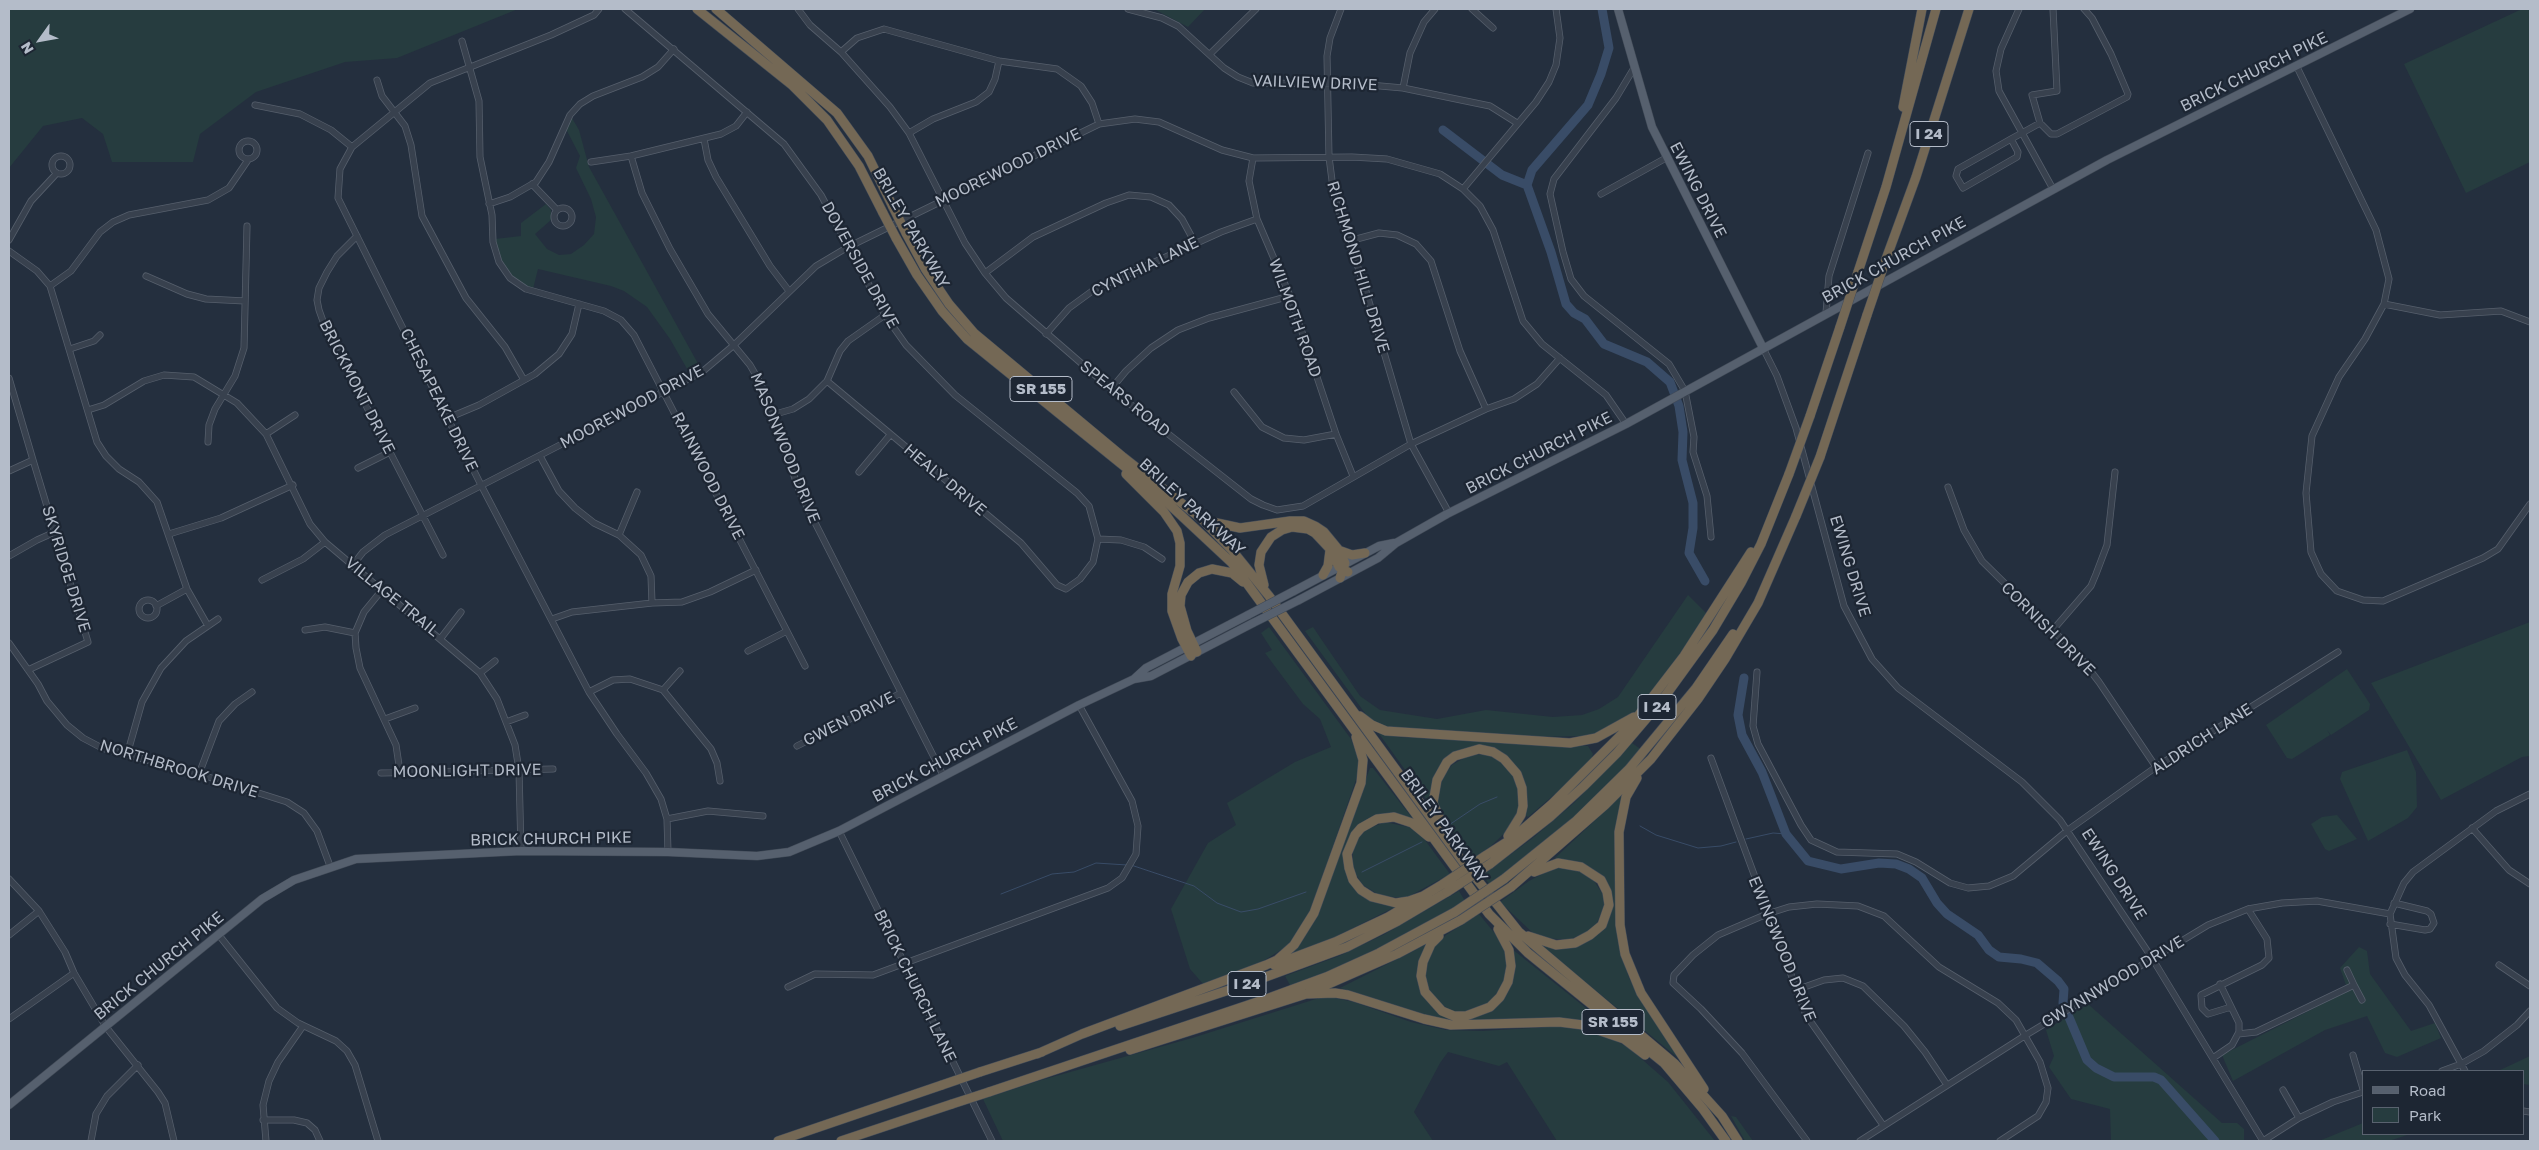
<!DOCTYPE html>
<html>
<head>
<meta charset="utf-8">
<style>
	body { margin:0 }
	#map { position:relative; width:2539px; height:1150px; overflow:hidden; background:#242f3e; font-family:"Golos Text",sans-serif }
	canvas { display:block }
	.frame { position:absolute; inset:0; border:10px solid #b4bcc9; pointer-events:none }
	.legend { position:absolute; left:2362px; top:1070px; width:162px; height:65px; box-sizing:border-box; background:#1d2633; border:1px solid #59626f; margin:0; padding:6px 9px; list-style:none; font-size:15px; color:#b4bcc9 }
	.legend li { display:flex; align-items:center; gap:10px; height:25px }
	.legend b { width:25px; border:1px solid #59626f }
	.north { position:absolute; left:15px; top:15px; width:50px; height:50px; -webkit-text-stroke:4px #1d2633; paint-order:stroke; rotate:238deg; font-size:14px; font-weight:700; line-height:20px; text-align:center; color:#b4bcc9 }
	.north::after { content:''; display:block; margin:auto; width:18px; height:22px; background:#b4bcc9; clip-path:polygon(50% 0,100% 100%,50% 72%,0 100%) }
</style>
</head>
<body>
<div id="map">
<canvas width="2539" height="1150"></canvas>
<div class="frame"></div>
<ul class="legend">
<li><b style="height:6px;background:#56606e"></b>Road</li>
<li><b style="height:14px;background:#263c3f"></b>Park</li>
</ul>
<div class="north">N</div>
</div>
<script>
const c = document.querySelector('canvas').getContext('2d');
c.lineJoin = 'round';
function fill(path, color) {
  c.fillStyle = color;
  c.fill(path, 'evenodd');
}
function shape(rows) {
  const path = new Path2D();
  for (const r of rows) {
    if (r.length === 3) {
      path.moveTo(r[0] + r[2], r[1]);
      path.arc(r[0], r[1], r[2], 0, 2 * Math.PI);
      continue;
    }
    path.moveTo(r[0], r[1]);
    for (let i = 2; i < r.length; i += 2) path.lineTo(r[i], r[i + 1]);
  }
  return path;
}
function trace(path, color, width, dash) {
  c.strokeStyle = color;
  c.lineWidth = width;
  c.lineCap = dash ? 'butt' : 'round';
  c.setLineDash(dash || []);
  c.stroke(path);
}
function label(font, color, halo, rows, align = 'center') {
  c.font = font + ' "Golos Text",sans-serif';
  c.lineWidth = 4.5;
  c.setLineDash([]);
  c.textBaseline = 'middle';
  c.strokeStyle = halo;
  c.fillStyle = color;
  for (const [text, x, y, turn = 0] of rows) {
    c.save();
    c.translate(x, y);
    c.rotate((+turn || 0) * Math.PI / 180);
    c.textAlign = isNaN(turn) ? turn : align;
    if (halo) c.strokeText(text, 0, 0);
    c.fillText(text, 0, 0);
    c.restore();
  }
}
fill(shape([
	[9,9,518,9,397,58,345,62,256,92,200,134,193,162,112,162,103,134,82,118,43,126,9,168],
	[1154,9,1205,9,1188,27],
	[2522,9,2530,9,2530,162,2466,193,2404,64],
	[572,118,579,130,589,167,701,369,690,374,670,339,647,307,624,291,611,286,538,269,533,289,528,288,510,274,502,262,495,239,521,236,521,223,546,204,551,210,551,220,535,234,547,249,559,255,571,254,584,245,594,234,596,217,591,199,576,168,580,156,566,129],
	[1688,595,1708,615,1691,641,1640,708,1626,719,1591,736,1525,737,1390,730,1370,720,1305,631,1313,627,1360,696,1380,710,1437,719,1486,710,1553,717,1582,715,1599,709,1618,697],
	[2530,622,2530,756,2522,757,2441,800,2371,683],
	[1269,627,1351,739,1359,761,1358,774,1310,912,1289,945,1260,963,1204,985,1190,969,1171,909,1208,843,1236,825,1227,803,1295,762,1331,747,1320,719,1303,704,1265,653,1272,650,1261,633],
	[2347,669,2370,704,2369,710,2331,735,2327,730,2330,735,2292,759,2287,758,2266,725],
	[1377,731,1398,737,1588,746,1593,754,1591,760,1569,782,1528,817,1525,815,1521,773,1478,746,1456,752,1429,803],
	[1632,743,1642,750,1581,811,1511,870,1489,884,1483,875,1534,837,1574,803],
	[2407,750,2416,772,2417,807,2408,818,2368,841,2340,779,2342,772],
	[1471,754,1490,755,1501,761,1512,774,1517,783,1520,801,1518,813,1512,826,1491,846,1471,860,1444,822,1437,808,1437,793,1440,781,1452,765],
	[1370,768,1373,768,1413,819,1398,815,1357,827,1350,836,1344,862,1346,873,1364,896,1380,904,1395,907,1333,938,1283,959,1301,941,1314,919],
	[1623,794,1617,820,1618,941,1629,978,1678,1056,1677,1057,1546,950,1543,945,1562,948,1607,921,1602,878,1557,861,1555,858],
	[2337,815,2357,839,2329,851,2325,849,2311,824,2322,817],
	[1385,822,1413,828,1419,832,1450,874,1406,898,1381,896,1363,885,1353,870,1353,850,1357,839,1367,829],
	[1555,867,1575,869,1592,878,1604,896,1604,906,1597,923,1589,931,1569,940,1545,938,1534,934,1500,902,1529,881],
	[1459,891,1465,901,1421,928,1335,970,1291,987,1285,976,1339,956,1383,935],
	[1479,914,1501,941,1508,961,1504,984,1487,1005,1466,1012,1454,1012,1434,1000,1427,987,1425,975,1427,961,1435,946,1446,935],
	[1427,944,1420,987,1425,999,1440,1013,1467,1019,1476,1017,1502,999,1512,949,1611,1028,1610,1030,1592,1024,1449,1022,1340,988],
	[2359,947,2367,951,2370,974,2411,1031,2435,1023,2441,1038,2397,1057,2385,1053,2367,1016,2325,1030,2233,1081,2222,1055,2348,991,2340,968],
	[1319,998,1335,998,1354,1002,1411,1022,1446,1030,1482,1031,1564,1026,1588,1030,1611,1038,1629,1048,1668,1082,1715,1141,1557,1141,1507,1062,1499,1066,1448,1052,1440,1063,1414,1112,1433,1141,1003,1141,983,1099,1038,1081,1192,1038],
	[2088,1004,2222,1123,2237,1123,2244,1129,2244,1141,2111,1141,2110,1109,2071,1099,2049,1067,2054,1056,2046,1030],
	[2530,1056,2530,1085,2523,1084,2523,1071,2498,1071],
	[1731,1116,1736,1117,1753,1141,1745,1141],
	[2363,1123,2363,1134,2410,1134,2389,1141,2319,1141]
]), '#263c3f');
trace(shape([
	[1449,825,1480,804,1497,797],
	[1640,826,1656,835,1698,848,1721,846,1736,842],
	[1746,839,1773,833,1786,834],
	[1131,865,1194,886,1217,903,1241,912,1258,909,1306,892],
	[1362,872,1422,842],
	[1001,894,1052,874,1074,872,1096,863,1127,865]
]), '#394c67', 1);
trace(shape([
	[1602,9,1609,48,1601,74,1588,105,1532,170,1527,185,1551,252,1566,304,1574,313,1585,319,1604,344,1647,362,1670,382,1679,406,1683,432,1682,460,1693,503,1693,528,1689,553,1705,581],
	[1443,130,1502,175,1527,185],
	[1744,678,1738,715,1742,735,1762,772,1786,834,1808,861,1841,869,1879,863,1896,864,1909,869,1922,878,1937,903,1947,914,1978,935,1989,950,1999,957,2021,959,2037,963,2058,981,2064,989,2063,1003,2087,1060,2096,1068,2114,1077,2154,1077,2161,1080,2215,1141]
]), '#394c67', 9);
const minor = shape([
	[599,9,594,15,551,35,430,83,352,147,340,169,338,198,481,485,589,692,617,734,646,773,661,799,667,819,668,852],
	[625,9,784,144,821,195,885,315,906,345,955,395,1077,493,1089,506,1098,539,1093,562,1080,579,1066,589,1057,585,1021,543,827,381],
	[798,9,810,25,841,52,890,107,909,133,965,243,985,273,1006,298,1111,389,1251,499,1263,505,1277,510,1303,506,1411,444,1486,409,1514,399,1537,384,1560,358],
	[1128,9,1162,18,1178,26,1224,68,1238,77,1253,83,1358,84,1403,88,1490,106,1517,123],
	[1341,9,1330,38,1327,56,1329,157,1334,196,1365,288,1411,444,1449,513],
	[1472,9,1493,28],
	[2019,9,2001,49,1996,71,1999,91,2053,189],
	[462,41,479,101,480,157,492,215,493,242,499,262,510,278,526,289,604,311,621,320,634,335,805,666],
	[841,52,857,38,884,29,999,61,1057,69,1081,86,1092,103,1099,124],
	[1210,54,1256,9],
	[2297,67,2376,230,2389,279,2384,304],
	[1634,68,1616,98,1554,179,1550,194,1563,252,1571,279,1584,296,1669,364,1685,391,1694,437,1693,452,1707,496,1711,537],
	[377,80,382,96,405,126,411,145,422,216,466,298,505,347,524,380],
	[1403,88,1410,53,1424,22,1435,9],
	[255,105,300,114,331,130,352,147],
	[2040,123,2032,95,2057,91,2053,9],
	[909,133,933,119,976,102,989,92,995,79,999,61],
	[704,139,708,160,716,177,770,266,789,291],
	[2011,139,2018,152,2017,157,1963,188,1956,176,1958,169,1990,151,2011,139,2022,133,2040,123,2051,134,2057,134,2127,97,2128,94,2111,54,2092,18,2084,9],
	[248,150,9],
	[631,156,642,193,670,249,708,314,750,365,761,384,801,495,943,775],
	[61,165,9],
	[1253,158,1249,181,1257,219,1290,296,1336,434,1353,476],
	[591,162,631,156,721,134,736,126,747,112],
	[532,184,557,210],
	[1463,189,1536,102,1549,82,1556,65,1560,38,1556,9],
	[1601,194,1666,158],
	[489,204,510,197,536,182,549,162,570,115,580,104,593,96,642,77,658,67,674,49],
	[563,217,9],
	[357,236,337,256,327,272,319,288,317,300,319,310,324,324,443,555],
	[9,240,31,201,57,173],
	[1349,241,1379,233,1397,235,1416,244,1431,261,1460,351,1486,409],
	[9,251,37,271,50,286,97,442,106,456,119,469,139,482,157,502,187,589,208,626],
	[985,273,1033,237,1106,203,1129,195,1151,197,1169,205,1182,219,1195,243],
	[146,276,187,294,206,299,245,301],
	[50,286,71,271,100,232,113,222,129,215,208,200,229,188,248,160],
	[1826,313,1829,276,1868,153],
	[2530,322,2501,311,2440,315,2384,304,2365,339,2339,377,2312,436,2306,493,2311,552,2321,574,2337,591,2363,600,2383,601,2483,558,2498,549,2530,504],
	[1046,334,1069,308,1095,289,1221,232,1257,219],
	[1763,348,1777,376,1796,428,1844,606,1872,659,1898,688,2022,782,2060,820,2152,958,2263,1141],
	[70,349,94,341,100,335],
	[9,378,33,460,9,471],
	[1111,389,1126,371,1151,348,1178,330,1209,318,1290,296],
	[1234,392,1262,427,1284,438,1304,440,1336,434],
	[88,410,104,405,144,381,164,375,194,377,237,403,266,434,310,524,325,542,480,673,497,699,515,745,519,770,521,851],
	[772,415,793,409,809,399,827,381,840,351,848,341,885,315],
	[448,418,479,405,535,374,559,354,572,334,579,304],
	[266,434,295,415],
	[208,442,209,425,215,409,235,376,244,348,247,226],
	[540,456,559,491,575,508,594,523,619,535,641,555,651,576,652,603],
	[358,468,390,452],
	[859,472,890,435],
	[1948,487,1964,530,1982,561,2079,656,2099,682,2156,767],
	[169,534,221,518,293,485],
	[619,535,637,492],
	[1098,539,1121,540,1144,547,1162,559],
	[9,556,37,540,55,532],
	[352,566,363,552,385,535,702,372,734,345,816,266,848,247,1099,124,1135,119,1159,122,1222,150,1253,158,1352,157,1387,159,1440,174,1463,189,1480,206,1493,230,1523,321,1542,344,1606,395,1626,424],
	[262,580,303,559,325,542],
	[382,590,364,612,355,633,356,648,360,668,396,745,400,772],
	[148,609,9],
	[156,606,187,589],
	[552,619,572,612,652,603,682,602,710,592,756,570],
	[305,630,325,627,355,633],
	[2052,631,2091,586,2096,574,2107,545,2115,472],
	[441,638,461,612],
	[9,643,38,684,47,701,67,725,83,738,102,748,199,774,287,802,304,813,317,831,330,866],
	[748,651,787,631],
	[28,670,88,642,33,460],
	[1757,672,1753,726,1758,744,1801,825,1811,840,1837,852,1897,854,1916,862,1950,883,1968,888,1989,886,2013,876,2068,830,2156,767,2338,652],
	[480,673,495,661],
	[663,690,680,671],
	[589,692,613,680,630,679,663,690,711,749,717,763,720,781],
	[385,719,415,708],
	[506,722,525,715],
	[797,746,901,693],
	[127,755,142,702,161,668,186,641,218,619],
	[1711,758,1806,1015,1883,1125],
	[381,773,553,769],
	[199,774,219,721,235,704,252,692],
	[667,819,708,811,763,816],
	[2472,828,2509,870,2530,884],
	[839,831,992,1141],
	[9,879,39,911,65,952,74,973,106,1027,158,1092,165,1103,174,1141],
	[2390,924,2425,930,2430,929,2434,923,2431,914,2427,911,2394,903],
	[218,934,277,1008,298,1023,336,1041,347,1051,355,1065,378,1141],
	[9,935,39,911],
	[2499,965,2530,986],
	[2347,970,2354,985],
	[788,987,815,974,873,975,1108,888,1122,878,1136,854,1138,826,1132,801,1079,705],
	[1796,990,1824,980,1843,978,1863,986,1904,1026,1925,1052,1947,1085],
	[2231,1007,2208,1014,2202,1008,2201,995,2262,965,2269,958,2267,939,2248,909],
	[9,1019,74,973],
	[2238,1034,2256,1032,2354,985,2362,1000],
	[2353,1055,2363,1089],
	[2213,1058,2232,1045,2239,1032,2239,1023,2220,984],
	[2442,1071,2461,1064,2484,1051,2517,1025,2530,1011],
	[2465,1071,2429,1005,2405,975,2396,958,2390,914,2404,883,2413,872,2496,811,2530,794],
	[2283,1090,2299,1118],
	[2523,1111,2530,1112],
	[263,1120,294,1120,307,1123,315,1130,320,1141],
	[91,1141,96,1114,107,1096,138,1065],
	[266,1141,263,1105,269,1081,278,1062,303,1026],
	[1807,1141,1742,1053,1701,1009,1673,983,1674,975,1693,955,1718,935,1767,914,1789,907,1817,904,1858,906,1884,916,1939,967,1998,1003,2016,1020,2040,1062,2048,1088,2046,1102,2038,1116,2000,1141],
	[1860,1141,2026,1035,2208,925,2248,909,2282,903,2317,901,2390,914],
	[2263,1141,2299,1118,2333,1102,2363,1092]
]);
const major = shape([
	[1618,9,1652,127,1763,348],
	[1294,591,1379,546,1394,543],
	[1299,600,1378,558,1396,543,1447,514,1626,424,2107,160,2410,9],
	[1134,679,1146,668,1248,615],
	[9,1105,262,899,294,880,356,859,521,851,668,852,757,856,789,852,839,831,1079,705,1134,679,1151,676,1253,623]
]);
const highway = shape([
	[697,9,792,85,827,120,859,166,883,213],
	[716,9,837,113,868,156,893,207],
	[1903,107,1922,9],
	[906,233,926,270,949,304,974,333,1123,457,1203,520,1231,549,1269,596,1464,863,1519,932,1675,1064,1722,1116,1738,1141],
	[896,238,917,275,942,311,967,339,1156,492,1232,563,1489,914,1528,953,1664,1063,1703,1109,1726,1141],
	[1886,259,1916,177,1969,9],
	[1858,272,1886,187,1936,9],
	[1810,416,1840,327],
	[1820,457,1867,315],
	[1126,474,1164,512,1177,531,1180,543,1180,566,1172,594,1172,611,1182,639,1191,656],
	[1203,520,1240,528,1290,521,1304,521,1315,526,1324,532,1338,549,1345,563,1340,578],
	[1338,550,1352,555,1365,553],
	[1323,575,1328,566,1330,550],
	[1264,585,1259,565,1261,552,1271,537,1282,530,1292,527,1308,529,1315,533,1330,549,1339,567,1348,572],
	[1197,652,1187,631,1180,606,1181,595,1188,582,1199,573,1212,569,1232,573,1243,582],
	[1360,716,1372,725,1386,731,1570,743,1596,738,1634,717],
	[1637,778,1626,797,1619,832,1620,925,1625,954,1641,993,1704,1089],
	[1444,828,1433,803,1437,780,1447,762,1455,756,1479,749,1493,752,1504,759,1517,774,1522,788,1523,806,1521,815,1508,836],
	[1485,856,1513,838,1552,804,1631,725,1684,656,1751,552],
	[1490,864,1550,817,1584,786,1617,753,1663,699,1713,630,1741,583,1761,544,1789,474],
	[1504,879,1576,821,1629,769,1696,688,1733,634],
	[1511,887,1605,805,1651,759,1698,699,1725,659,1758,603,1796,516],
	[1426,895,1409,901,1396,903,1372,897,1361,890,1353,880,1349,868,1347,854,1355,835,1361,828,1377,819,1394,817,1412,823,1429,837],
	[1439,936,1431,944,1423,962,1421,976,1425,992,1442,1011,1454,1016,1466,1016,1490,1007,1500,997,1508,982,1511,966,1509,950,1498,929],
	[1528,936,1556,945,1575,943,1590,935,1602,925,1609,905,1607,892,1601,880,1581,867,1558,863,1534,872],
	[1274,965,1335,942,1388,917,1443,884],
	[1306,994,1335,993,1348,995,1424,1019,1451,1025,1559,1022,1583,1025,1624,1039,1645,1055],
	[1120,1026,1241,986,1347,947,1398,921,1447,892],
	[1130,1050,1306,994,1397,954,1461,920],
	[1037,1054,1082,1034,1266,965,1277,960,1294,945,1314,913,1361,783,1363,760,1356,737],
	[980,1072,1042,1052],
	[989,1092,1269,998,1326,977,1379,953,1455,912],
	[778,1141,942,1085],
	[841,1141,952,1104]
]);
trace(minor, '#565f6c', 7);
trace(major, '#414a57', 9);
trace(highway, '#434c59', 10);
trace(minor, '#38414e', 5.5);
trace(major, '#56606e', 8);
trace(highway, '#746855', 9);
const majorBridge = shape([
	[1248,615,1294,591],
	[1253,623,1299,600]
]);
const highwayBridge = shape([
	[893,207,906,233],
	[883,213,896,238],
	[1867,315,1886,259],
	[1840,327,1858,272],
	[1789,474,1810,416],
	[1796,516,1820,457],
	[1443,884,1485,856],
	[1447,892,1490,864],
	[1455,912,1504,879],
	[1461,920,1511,887],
	[942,1085,980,1072],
	[952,1104,989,1092]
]);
trace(majorBridge, '#414a57', 9, []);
trace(highwayBridge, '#434c59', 10, []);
trace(majorBridge, '#56606e', 8);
trace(highwayBridge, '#746855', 9);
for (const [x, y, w] of [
	[1929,134,38],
	[1041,389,62],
	[1657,707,38],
	[1247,984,38],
	[1613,1022,62]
]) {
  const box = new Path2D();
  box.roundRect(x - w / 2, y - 12.5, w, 25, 4);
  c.fillStyle = '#1d2633';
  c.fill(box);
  trace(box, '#b4bcc9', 1);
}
label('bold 15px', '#b4bcc9', null, [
	["I 24",1929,134],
	["SR 155",1041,389],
	["I 24",1657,707],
	["I 24",1247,984],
	["SR 155",1613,1022]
]);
label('16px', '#b4bcc9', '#1d2633', [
	["BRICK CHURCH PIKE",2254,72,-26],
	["VAILVIEW DRIVE",1315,83,2],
	["MOOREWOOD DRIVE",1008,168,-26],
	["EWING DRIVE",1698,190,63],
	["BRILEY PARKWAY",911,228,60],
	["BRICK CHURCH PIKE",1894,260,-29],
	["DOVERSIDE DRIVE",860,265,61],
	["CYNTHIA LANE",1145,267,-26],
	["RICHMOND HILL DRIVE",1358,267,73],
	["WILMOTH ROAD",1295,318,70],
	["BRICKMONT DRIVE",357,387,63],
	["SPEARS ROAD",1125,399,39],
	["CHESAPEAKE DRIVE",439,400,64],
	["MOOREWOOD DRIVE",632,407,-28],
	["MASONWOOD DRIVE",785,448,68],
	["BRICK CHURCH PIKE",1539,453,-27],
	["RAINWOOD DRIVE",708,476,63],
	["HEALY DRIVE",945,480,40],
	["BRILEY PARKWAY",1192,507,42],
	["EWING DRIVE",1850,566,73],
	["SKYRIDGE DRIVE",66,569,73],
	["VILLAGE TRAIL",392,597,39],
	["CORNISH DRIVE",2048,629,45],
	["GWEN DRIVE",849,719,-27],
	["ALDRICH LANE",2202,739,-33],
	["BRICK CHURCH PIKE",945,760,-28],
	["NORTHBROOK DRIVE",179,769,17],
	["MOONLIGHT DRIVE",467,771,-1],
	["BRILEY PARKWAY",1444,826,54],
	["BRICK CHURCH PIKE",551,839,-1],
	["EWING DRIVE",2114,874,57],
	["EWINGWOOD DRIVE",1782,949,68],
	["BRICK CHURCH PIKE",159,966,-39],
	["GWYNNWOOD DRIVE",2113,982,-31],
	["BRICK CHURCH LANE",915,986,64]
]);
</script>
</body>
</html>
